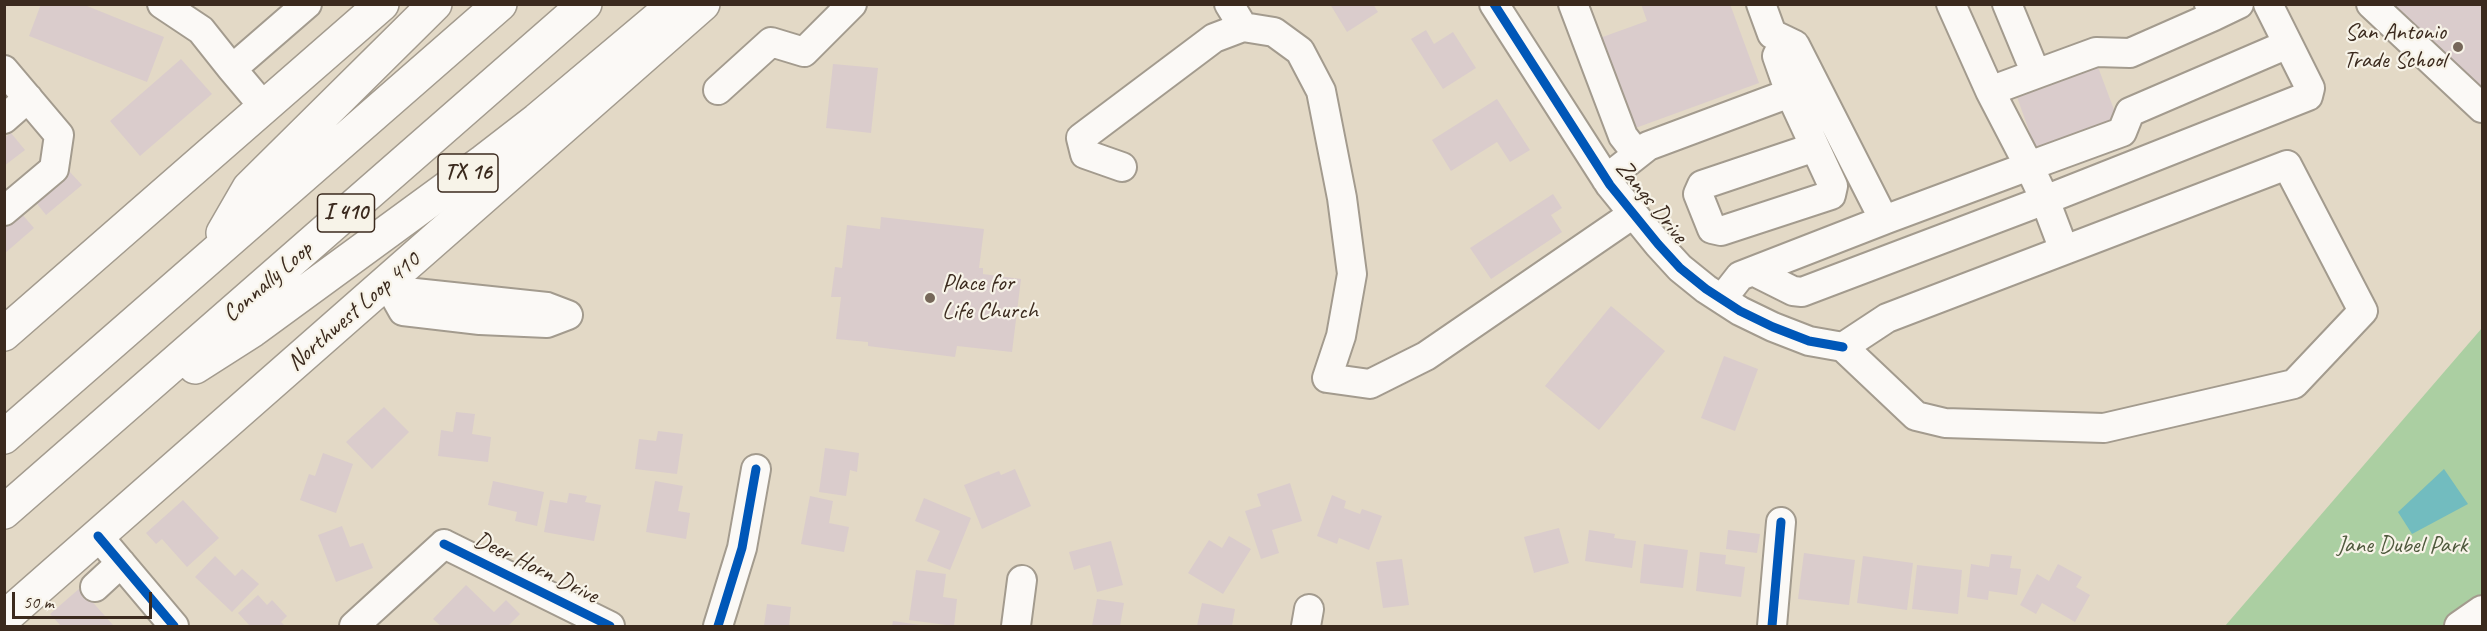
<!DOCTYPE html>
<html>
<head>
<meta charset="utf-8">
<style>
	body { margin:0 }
	#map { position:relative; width:2487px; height:631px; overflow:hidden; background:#e3d9c6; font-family:Caveat,sans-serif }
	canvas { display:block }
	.frame { position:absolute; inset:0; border:6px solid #3b2a1e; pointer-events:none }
	.scale { position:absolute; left:12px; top:592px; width:140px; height:27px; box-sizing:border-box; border:3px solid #3b2a1e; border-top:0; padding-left:8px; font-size:18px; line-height:21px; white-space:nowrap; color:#3b2a1e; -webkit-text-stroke:4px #f7f3e8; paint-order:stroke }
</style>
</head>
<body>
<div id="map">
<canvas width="2487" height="631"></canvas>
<div class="frame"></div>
<div class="scale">50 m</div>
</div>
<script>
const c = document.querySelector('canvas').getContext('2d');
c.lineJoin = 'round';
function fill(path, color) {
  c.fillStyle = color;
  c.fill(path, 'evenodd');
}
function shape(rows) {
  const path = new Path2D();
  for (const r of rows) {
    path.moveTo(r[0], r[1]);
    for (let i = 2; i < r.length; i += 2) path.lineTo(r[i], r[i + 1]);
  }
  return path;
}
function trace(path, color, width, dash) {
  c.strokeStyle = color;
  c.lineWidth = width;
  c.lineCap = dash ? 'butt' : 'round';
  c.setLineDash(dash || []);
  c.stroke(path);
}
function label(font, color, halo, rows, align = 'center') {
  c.font = font + ' Caveat,sans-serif';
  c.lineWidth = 4.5;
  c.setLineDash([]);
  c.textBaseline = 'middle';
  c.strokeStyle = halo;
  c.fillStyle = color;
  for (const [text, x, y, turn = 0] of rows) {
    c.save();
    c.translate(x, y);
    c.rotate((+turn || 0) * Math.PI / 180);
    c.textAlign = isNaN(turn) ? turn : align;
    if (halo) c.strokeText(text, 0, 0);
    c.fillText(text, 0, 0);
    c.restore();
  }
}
fill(shape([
	[2482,328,2482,626,2225,626]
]), '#abcfa2');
fill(shape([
	[2444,469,2468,504,2412,534,2398,512]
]), '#72bcbf');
fill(shape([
	[41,4,82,4,164,37,147,82,29,36],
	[1330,4,1373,4,1378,12,1347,32],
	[1641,4,1730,4,1759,83,1630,130,1597,39,1647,21],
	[2384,4,2482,4,2482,89],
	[1426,30,1434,44,1453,32,1476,68,1443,89,1411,39],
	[181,59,212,94,140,156,110,121],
	[833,64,878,68,871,133,826,128],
	[2098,67,2119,123,2037,153,2017,97],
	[1497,99,1530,150,1510,162,1497,142,1451,171,1432,140],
	[11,133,25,150,4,166,4,138],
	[69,171,82,185,46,215,34,200],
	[1553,194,1562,208,1551,215,1562,232,1491,279,1470,248],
	[21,213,34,228,4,254,4,227],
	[881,217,984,229,979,268,983,268,983,274,1021,279,1012,352,957,346,955,357,868,346,868,342,836,339,841,297,831,297,835,267,842,268,847,225,880,229],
	[1611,306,1665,351,1599,430,1545,386],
	[1724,356,1758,369,1735,431,1701,418],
	[384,407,409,432,372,469,346,442],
	[456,412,475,414,472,434,491,437,488,462,438,456,441,430,453,432],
	[658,431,683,434,677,474,635,469,639,439,656,441],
	[825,448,859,453,857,472,850,470,846,496,819,492],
	[323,453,353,464,336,513,300,500,309,474,315,476],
	[1015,469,1031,506,982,529,964,485,999,471,1001,475],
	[493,481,544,492,537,526,515,521,517,512,488,505],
	[655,481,683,486,678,511,690,513,686,539,646,532],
	[1290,483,1302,521,1272,530,1279,553,1261,559,1245,511,1261,506,1257,494],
	[569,493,587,496,585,502,601,505,594,541,544,532,550,500,567,503],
	[1332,495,1346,501,1344,508,1360,514,1362,509,1382,516,1369,550,1339,538,1337,544,1317,536],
	[810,496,833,501,829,523,849,527,844,552,801,544],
	[924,498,971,518,950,570,927,561,940,531,915,521],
	[183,500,219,538,187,567,162,539,156,544,146,533],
	[342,526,350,547,363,543,373,568,336,582,318,535],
	[1559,528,1569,563,1534,573,1524,537],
	[1589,530,1615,534,1614,538,1636,541,1632,568,1585,561],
	[1728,530,1760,534,1757,553,1726,549],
	[1229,536,1251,549,1223,594,1188,573,1209,540,1222,548],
	[1111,541,1123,585,1097,592,1090,565,1074,570,1069,552],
	[1644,544,1688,550,1683,588,1640,583],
	[1700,552,1726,555,1725,564,1745,567,1741,597,1696,591],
	[1804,553,1855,560,1849,605,1798,599],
	[1991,554,2012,556,2010,568,2021,569,2017,595,1989,591,1988,600,1967,597,1971,564,1989,567],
	[215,556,235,576,242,569,259,584,232,612,195,577],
	[1863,556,1913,563,1907,610,1857,603],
	[1402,559,1409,605,1383,608,1376,562],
	[2058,564,2082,577,2076,587,2090,595,2075,622,2042,603,2036,614,2020,605,2037,574,2049,581],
	[1917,565,1962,570,1958,614,1912,609],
	[916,570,946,574,943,597,957,599,954,626,909,620],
	[466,585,494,612,506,600,520,614,508,626,441,626,433,619],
	[80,588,113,625,112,626,61,626,50,614],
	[258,595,267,605,272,600,287,616,281,622,285,626,250,626,238,613],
	[1097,599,1124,603,1120,626,1092,626],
	[1202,603,1235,609,1232,626,1197,626],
	[767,604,791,607,789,626,764,626],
	[893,621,920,625,920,626,892,626]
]), '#dacccc');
const minor = shape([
	[162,4,201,30,232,69],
	[1229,4,1243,27],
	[1494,4,1610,185,1658,244,1680,268,1706,289,1740,311,1773,327,1809,341,1843,347],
	[1573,4,1623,136,1637,154],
	[2268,4,2310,88,2308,96,2045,200,2029,166,2122,132,2130,112,2288,44],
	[2371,4,2482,108],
	[2214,16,2239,4],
	[4,70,59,135,54,169,4,211],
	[2036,74,2096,52,2130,53,2214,16,2209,4],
	[718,90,771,42,804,52,852,4],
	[1990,91,2036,74,2007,4],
	[1790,93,1833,186,1831,195,1721,231,1712,229,1698,194,1702,185,1815,147],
	[264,107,232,69,307,4],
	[4,119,28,98],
	[2287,165,2363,311,2294,384,2104,428,1945,423,1916,416,1843,347,1887,318,2287,165],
	[1122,167,1085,154,1081,138,1214,38,1243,27,1274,32,1300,51,1321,91,1342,198,1352,274,1341,336,1327,378,1370,384,1426,356,1633,214],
	[1606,179,1648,146,1790,93,1777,56,1785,40],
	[1884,220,2029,166,1990,91,1951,4],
	[1753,271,1793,291,1802,292,2045,200,2064,250],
	[383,286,394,295,403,311,480,320,547,323,568,315,547,307,415,293,394,295],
	[1722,299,1740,276,1884,220,1795,45,1772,34,1761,4],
	[98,536,174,626],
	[444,544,610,626],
	[95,587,121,563],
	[354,626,444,544],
	[718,626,742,548,756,469],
	[1016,626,1022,580],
	[1306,626,1309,609],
	[1772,626,1781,522],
	[2459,626,2482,610]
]);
const major = shape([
	[4,334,382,4],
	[4,618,703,4]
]);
const highway = shape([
	[223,233,249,188,435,4],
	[195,367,253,330,484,161,537,120,675,4],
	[4,437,500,4],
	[4,512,585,4]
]);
trace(minor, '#a39b8e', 32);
trace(major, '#a39b8e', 36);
trace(highway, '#a39b8e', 36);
trace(minor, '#fbf9f6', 28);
trace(major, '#fbf9f6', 33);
trace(highway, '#fbf9f6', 33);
trace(shape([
	[1494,4,1610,185,1658,244,1680,268,1706,289,1740,311,1773,327,1809,341,1843,347],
	[98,536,174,626],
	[444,544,610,626],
	[718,626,742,548,756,469],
	[1772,626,1781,522]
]), '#0057b8', 9);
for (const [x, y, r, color] of [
	[2458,47,6,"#766759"],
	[930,298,6,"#766759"]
]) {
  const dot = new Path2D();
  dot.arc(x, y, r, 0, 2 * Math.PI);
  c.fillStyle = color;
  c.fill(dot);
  trace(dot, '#f7f3e8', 2);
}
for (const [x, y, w] of [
	[468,173,60],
	[346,213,57]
]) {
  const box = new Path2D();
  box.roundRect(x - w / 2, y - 19, w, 38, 4.5);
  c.fillStyle = '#f7f3e8';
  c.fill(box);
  trace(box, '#3b2a1e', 1.5);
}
label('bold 22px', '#3b2a1e', null, [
	["TX 16",468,173],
	["I 410",346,213]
]);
label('24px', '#3b2a1e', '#f7f3e8', [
	["San Antonio",2446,33],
	["Trade School",2446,61],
	["Place for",942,284,"left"],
	["Life Church",942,312,"left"]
], 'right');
label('24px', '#3b2a1e', '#f7f3e8', [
	["Zangs Drive",1651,202,51],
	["Connally Loop",268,282,-41],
	["Northwest Loop 410",354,312,-41],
	["Deer Horn Drive",536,568,26]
]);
label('24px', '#4f593d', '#f7f3e8', [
	["Jane Dubel Park",2402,546]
]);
</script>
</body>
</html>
